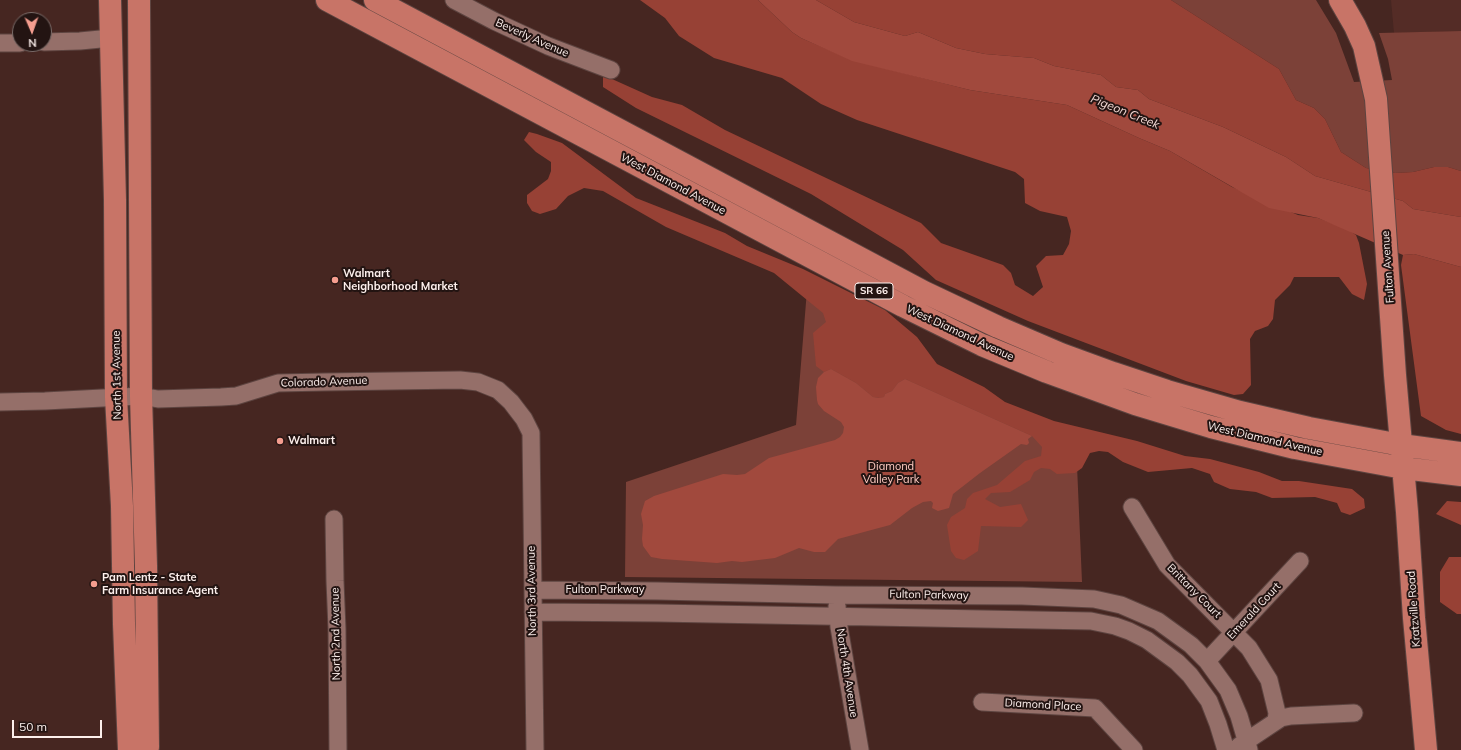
<!DOCTYPE html>
<html>
<head>
<meta charset="utf-8">
<style>
	body { margin:0 }
	#map { position:relative; width:1461px; height:750px; overflow:hidden; background:#462621; font-family:Mulish,sans-serif }
	canvas { display:block }
	.north { position:absolute; left:12px; top:12px; width:40px; height:40px; box-sizing:border-box; background:#231412; border:1px solid #7a6c69; border-radius:50%; rotate:178deg; font-size:11px; font-weight:700; line-height:16px; text-align:center; color:#fcefec }
	.north::after { content:''; display:block; margin:auto; width:14px; height:18px; background:#f59d8f; clip-path:polygon(50% 0,100% 100%,50% 72%,0 100%) }
	.scale { position:absolute; left:12px; top:720px; width:90px; height:18px; box-sizing:border-box; border:2px solid #fcefec; border-top:0; padding-left:5px; font-size:12px; line-height:14px; white-space:nowrap; color:#fcefec; -webkit-text-stroke:3px #231412; paint-order:stroke }
</style>
</head>
<body>
<div id="map">
<canvas width="1461" height="750"></canvas>
<div class="north">N</div>
<div class="scale">50 m</div>
</div>
<script>
const c = document.querySelector('canvas').getContext('2d');
c.lineJoin = 'round';
function fill(path, color) {
  c.fillStyle = color;
  c.fill(path, 'evenodd');
}
function shape(rows) {
  const path = new Path2D();
  for (const r of rows) {
    path.moveTo(r[0], r[1]);
    for (let i = 2; i < r.length; i += 2) path.lineTo(r[i], r[i + 1]);
  }
  return path;
}
function trace(path, color, width, dash) {
  c.strokeStyle = color;
  c.lineWidth = width;
  c.lineCap = dash ? 'butt' : 'round';
  c.setLineDash(dash || []);
  c.stroke(path);
}
function label(font, color, halo, rows, align = 'center') {
  c.font = font + ' Mulish,sans-serif';
  c.lineWidth = 4;
  c.setLineDash([]);
  c.textBaseline = 'middle';
  c.strokeStyle = halo;
  c.fillStyle = color;
  for (const [text, x, y, turn = 0] of rows) {
    c.save();
    c.translate(x, y);
    c.rotate((+turn || 0) * Math.PI / 180);
    c.textAlign = isNaN(turn) ? turn : align;
    if (halo) c.strokeText(text, 0, 0);
    c.fillText(text, 0, 0);
    c.restore();
  }
}
fill(shape([
	[1391,0,1461,0,1461,31,1394,33]
]), '#542c26');
fill(shape([
	[1171,0,1316,0,1336,33,1354,82,1392,80,1388,59,1379,33,1461,31,1461,171,1448,167,1434,167,1413,172,1395,173,1366,168,1341,152,1325,119,1314,108,1296,100,1279,69],
	[807,290,821,301,1076,442,1082,582,625,577,626,482,796,425]
]), '#7c4138');
fill(shape([
	[640,0,758,0,792,32,801,38,852,60,970,90,1067,105,1139,138,1170,151,1232,187,1298,215,1318,218,1347,229,1356,235,1359,243,1367,284,1364,300,1352,294,1339,277,1294,277,1290,285,1275,300,1273,319,1268,326,1255,331,1250,339,1251,385,1243,394,1234,395,1186,381,1028,321,936,280,903,250,811,194,636,108,603,87,603,77,612,79,652,97,682,105,725,130,921,223,941,243,1003,265,1011,273,1015,285,1033,296,1043,287,1036,266,1046,256,1063,255,1069,244,1071,231,1067,217,1040,211,1025,203,1024,179,1015,172,857,120,821,104,782,78,714,58,679,36,665,18],
	[816,0,1171,0,1279,69,1296,100,1314,108,1325,119,1341,152,1366,168,1395,173,1413,172,1434,167,1448,167,1461,171,1461,217,1413,209,1403,201,1315,176,1286,157,1223,127,1149,99,1138,90,1116,87,1101,75,1054,66,1034,58,985,54,956,48,918,32,905,36,854,22],
	[529,132,537,134,562,143,636,198,725,233,747,246,803,269,885,310,917,337,937,364,984,387,1005,402,1054,421,1137,441,1185,456,1210,459,1259,472,1282,481,1299,481,1352,489,1364,499,1365,508,1350,515,1341,512,1337,503,1315,497,1272,498,1256,492,1230,489,1214,482,1210,474,1192,468,1148,472,1123,462,1108,452,1099,451,1090,453,1082,468,1075,473,1057,474,1050,469,1041,468,1034,472,1030,480,1010,492,991,493,985,499,1000,507,1021,504,1028,520,1021,527,981,526,978,551,964,560,956,558,951,551,947,525,951,517,965,508,967,499,973,493,997,485,1025,461,1041,456,1042,447,1032,436,905,379,898,383,892,391,885,394,884,397,880,398,873,397,856,383,831,369,824,372,816,366,813,333,826,322,823,313,774,273,666,227,603,191,584,188,568,196,556,209,540,214,532,211,527,203,527,195,548,179,551,171,551,162,536,152,524,140],
	[1414,254,1461,267,1461,434,1446,430,1421,416,1401,265,1403,255],
	[1447,501,1461,502,1461,525,1436,514],
	[1449,557,1461,557,1461,614,1457,614,1440,602,1440,572]
]), '#974135');
fill(shape([
	[758,0,816,0,854,22,905,36,918,32,956,48,985,54,1034,58,1054,66,1101,75,1116,87,1138,90,1149,99,1223,127,1286,157,1315,176,1403,201,1413,209,1461,217,1461,267,1414,254,1403,255,1318,218,1269,208,1170,151,1139,138,1067,105,970,90,852,61,801,38,792,32],
	[831,369,856,383,873,397,879,398,884,397,885,394,892,391,898,383,905,379,1032,436,1028,439,1029,443,1027,445,1021,444,980,473,953,494,949,508,938,511,932,508,933,503,931,501,923,502,912,508,890,525,838,539,825,552,814,552,799,548,775,558,742,562,732,561,717,563,662,559,651,557,643,546,642,539,643,525,641,514,645,501,654,496,723,474,737,475,745,474,769,458,835,440,840,437,843,433,844,427,841,422,824,411,818,404,817,400,816,387,818,378,824,372]
]), '#a1493d');
const minor = shape([
	[454,0,494,21,548,46,611,70],
	[44,42,80,41,111,38],
	[0,43,20,43],
	[0,402,45,401,141,396,158,399,221,397,236,396,278,383,325,382,460,380,478,382,498,390,511,402,524,419,531,433,535,750],
	[1132,507,1167,565,1249,648,1269,680,1277,713,1276,721],
	[334,519,335,581,337,629,338,750],
	[533,590,657,591,836,595,1022,596,1094,599,1121,605,1158,621,1191,645,1207,661,1228,690,1239,716,1249,750],
	[837,606,839,627,860,750],
	[533,612,657,613,1091,621,1115,626,1129,631,1147,640,1177,662,1190,675,1209,701,1218,724,1226,750],
	[1207,661,1300,561],
	[982,702,1095,708,1134,750],
	[1239,746,1281,718,1291,716,1354,713]
]);
const major = shape([
	[110,0,115,200,116,397,122,506,124,624,129,750],
	[139,0,141,396,146,566,148,747,147,750],
	[327,0,903,306,982,345,1047,372,1135,404,1211,427,1295,448,1403,468,1461,475],
	[375,0,924,292,998,327,1061,354,1113,373,1167,391,1240,412,1309,428,1401,445,1461,453],
	[1340,0,1355,26,1364,46,1376,99,1395,375,1407,512,1414,618,1426,750]
]);
trace(minor, '#5d4440', 19);
trace(major, '#5d4440', 24);
trace(minor, '#956f69', 17);
trace(major, '#c87467', 22);
for (const [x, y, r, color] of [
	[335,280,4,"#f59d8f"],
	[280,441,4,"#f59d8f"],
	[94,584,4,"#f59d8f"]
]) {
  const dot = new Path2D();
  dot.arc(x, y, r, 0, 2 * Math.PI);
  c.fillStyle = color;
  c.fill(dot);
  trace(dot, '#231412', 1.5);
}
for (const [x, y, w] of [
	[874,291,38]
]) {
  const box = new Path2D();
  box.roundRect(x - w / 2, y - 8, w, 16, 3);
  c.fillStyle = '#231412';
  c.fill(box);
  trace(box, '#fcefec', 1);
}
label('bold 10px', '#fcefec', null, [
	["SR 66",874,291]
]);
label('11px', '#fcefec', '#231412', [
	["Beverly Avenue",532,38,24],
	["West Diamond Avenue",673,184,28],
	["Fulton Avenue",1388,267,-94],
	["West Diamond Avenue",960,333,25],
	["North 1st Avenue",117,375,-91],
	["Colorado Avenue",324,382,-2],
	["West Diamond Avenue",1265,439,13],
	["Fulton Parkway",605,590],
	["North 3rd Avenue",532,591,-91],
	["Brittany Court",1194,591,45],
	["Fulton Parkway",929,595,1],
	["Kratzville Road",1414,609,-94],
	["Emerald Court",1254,611,-47],
	["North 2nd Avenue",336,634,-91],
	["North 4th Avenue",847,673,81],
	["Diamond Place",1043,705,3]
]);
label('bold 11px', '#fcefec', '#231412', [
	["Walmart",343,274],
	["Neighborhood Market",343,287],
	["Walmart",288,441],
	["Pam Lentz - State",102,578],
	["Farm Insurance Agent",102,591]
], 'left');
label('11px', '#fecbc2', '#231412', [
	["Diamond",891,467],
	["Valley Park",891,480]
]);
label('italic 12px', '#f2d8d3', '#231412', [
	["Pigeon Creek",1125,112,22]
]);
</script>
</body>
</html>
